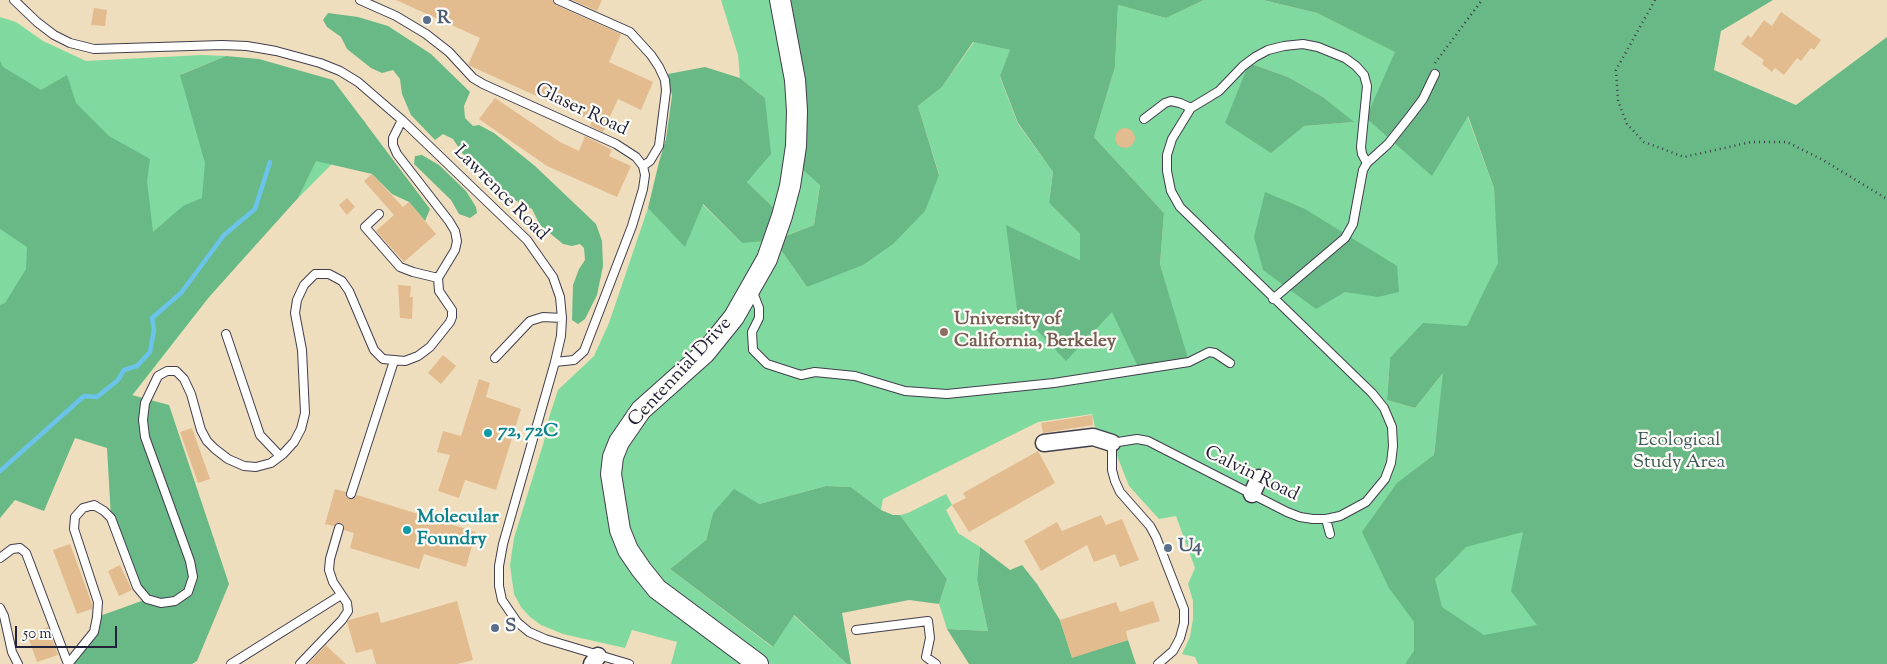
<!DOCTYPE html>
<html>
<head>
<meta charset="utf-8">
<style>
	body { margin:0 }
	#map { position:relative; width:1887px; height:664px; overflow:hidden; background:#efdebd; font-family:"Sorts Mill Goudy",serif }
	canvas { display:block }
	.scale { position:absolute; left:15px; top:626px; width:102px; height:22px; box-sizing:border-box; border:2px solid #22223b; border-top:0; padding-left:6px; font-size:15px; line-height:18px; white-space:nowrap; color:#22223b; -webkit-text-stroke:4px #fdfcf7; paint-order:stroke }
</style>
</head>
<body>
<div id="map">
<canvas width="1887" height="664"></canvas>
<div class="scale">50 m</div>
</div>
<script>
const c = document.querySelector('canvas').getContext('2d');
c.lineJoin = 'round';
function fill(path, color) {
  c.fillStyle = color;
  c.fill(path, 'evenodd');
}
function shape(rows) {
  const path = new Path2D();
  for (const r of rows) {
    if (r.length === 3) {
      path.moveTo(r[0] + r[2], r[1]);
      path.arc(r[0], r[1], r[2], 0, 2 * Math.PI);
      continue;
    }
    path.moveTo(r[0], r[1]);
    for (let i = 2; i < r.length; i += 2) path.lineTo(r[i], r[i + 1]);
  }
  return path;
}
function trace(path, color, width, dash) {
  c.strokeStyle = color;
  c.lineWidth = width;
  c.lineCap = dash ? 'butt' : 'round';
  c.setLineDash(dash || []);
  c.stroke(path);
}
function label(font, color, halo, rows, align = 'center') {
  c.font = font + ' "Sorts Mill Goudy",serif';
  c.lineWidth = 4.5;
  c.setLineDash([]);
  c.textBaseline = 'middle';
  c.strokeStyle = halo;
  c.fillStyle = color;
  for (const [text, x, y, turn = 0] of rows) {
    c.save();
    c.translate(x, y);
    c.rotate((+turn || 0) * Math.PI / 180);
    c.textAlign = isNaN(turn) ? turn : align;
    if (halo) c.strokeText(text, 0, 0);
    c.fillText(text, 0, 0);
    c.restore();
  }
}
fill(shape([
	[721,0,780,0,794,162,820,184,814,225,774,240,807,287,939,174,918,106,942,87,974,42,1010,50,1000,77,1018,124,1053,172,1049,203,1080,234,1080,260,1007,226,1112,312,1188,362,1160,264,1164,213,1094,137,1115,67,1118,5,1166,18,1204,0,1263,0,1317,13,1396,52,1467,115,1494,188,1497,231,1887,664,1472,664,1415,652,1405,664,1198,664,1195,657,1182,654,1190,637,1193,619,1193,601,1188,584,1195,568,1176,516,1159,519,1129,486,1112,443,1093,437,1095,427,1092,414,1038,422,883,499,881,510,851,487,826,486,759,504,713,513,706,540,670,569,772,647,793,615,847,664,671,664,677,642,632,630,625,648,563,634,541,625,530,617,521,607,514,594,510,565,514,538,545,438,546,427,558,390,594,356,609,323,648,208,686,244,702,204,742,243,782,216,747,182,765,98,740,78,738,55],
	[1249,63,1288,77,1323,97,1353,122,1304,126],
	[1390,358,1477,371,1434,454,1444,372,1415,408,1387,400],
	[0,17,16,22,43,41,86,61,202,55,226,56,182,74,343,98,366,123,349,147,283,213,209,297,132,396,75,438,14,500,0,518],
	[946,494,952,505,946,510,958,533,980,547,977,580,988,631,947,629,939,604,947,579,900,515,908,513]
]), '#80d99e');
fill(shape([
	[780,0,1204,0,1166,18,1118,5,1115,67,1094,137,1164,213,1160,264,1189,362,1139,369,1112,312,1066,361,1017,309,1006,225,1080,260,1080,234,1049,203,1053,172,1018,123,1000,76,1010,50,973,42,942,87,918,106,939,175,925,211,893,244,863,265,807,287,774,240,742,243,703,204,685,247,648,208,659,162,666,139,672,96,668,74,705,67,740,78,765,98,771,154,747,182,782,216,775,240,814,225,820,185,794,162],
	[1263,0,1773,0,1721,31,1714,70,1796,105,1887,37,1887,664,1405,664,1414,651,1414,622,1389,588,1362,532,1397,483,1434,455,1443,373,1415,408,1387,400,1390,358,1423,323,1467,326,1498,263,1494,188,1468,116,1432,176,1366,118,1395,52,1317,13],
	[1523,532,1511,591,1537,625,1484,635,1442,607,1435,579,1466,547],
	[328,13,358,17,388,26,431,54,470,92,464,106,465,118,473,126,479,125,494,133,535,166,596,224,602,241,603,266,597,295,585,319,578,324,572,320,573,285,579,269,585,260,584,248,580,244,572,246,563,244,540,225,532,209,513,199,493,182,482,167,463,154,453,139,443,134,435,140,411,115,402,94,400,79,393,70,382,73,371,68,347,49,341,37,327,27,323,20],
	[226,56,259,59,333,80,430,209,425,221,409,202,392,194,372,174,316,161,298,198,209,297,132,395,169,405,229,584,197,661,192,664,68,664,86,643,97,617,147,599,137,587,111,518,107,448,75,438,44,511,15,500,0,518,0,305,5,303,26,269,27,247,0,229,0,61,3,67,41,90,67,75,76,103,109,136,150,159,147,181,153,232,183,206,202,198,205,163,180,75],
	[1249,63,1288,77,1323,97,1354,122,1304,126,1271,153,1225,123],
	[422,155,439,165,466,191,476,207,477,213,470,218,459,214,451,200,414,164,415,156],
	[1265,192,1305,209,1397,266,1399,292,1378,297,1345,292,1316,309,1263,270,1254,237],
	[826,486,851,487,881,510,893,515,900,515,947,579,939,604,909,600,842,613,851,664,847,664,794,615,773,647,670,569,706,540,713,513,734,489,759,504],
	[980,547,1010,570,1022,565,1037,584,1060,620,1072,657,1128,640,1136,664,969,664,947,629,988,631,977,580]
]), '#68b985');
trace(shape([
	[0,471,84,396,97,397,118,380,124,370,137,366,150,352,154,330,152,318,181,293,224,235,255,209,270,162]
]), '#6cc3e9', 4.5);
fill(shape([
	[396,0,552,0,556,5,621,34,609,62,653,82,641,110,618,99,603,132,590,126,592,121,468,65,480,38],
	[572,0,602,0,597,11],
	[94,8,107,10,105,26,91,25],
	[1781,12,1821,40,1814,50,1811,48,1801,61,1797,58,1784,75,1775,68,1772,72,1762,64,1764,60,1741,44,1748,35,1751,38,1764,20,1772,26],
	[495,98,560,142,579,151,585,136,612,150,609,156,631,166,617,197,547,166,479,119],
	[1125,138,10],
	[372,174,403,207,409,202,436,234,404,262,376,231,394,215,364,181],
	[347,198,355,207,347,215,339,205],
	[398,285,411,286,410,297,413,297,412,319,400,318],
	[443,355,456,366,441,384,428,373],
	[479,379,490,383,486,397,521,409,496,490,465,480,459,498,438,491,450,455,437,452,443,431,461,436],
	[1092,415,1093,425,1043,433,1041,423],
	[192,428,210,479,198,483,180,432],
	[1038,451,1055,483,969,532,952,505,966,498,963,493],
	[335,489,346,492,347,497,350,499,354,498,357,495,476,532,466,567,424,554,419,569,350,548,354,533,344,530,344,526,341,523,337,523,334,526,325,524],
	[1101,515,1106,525,1122,519,1139,560,1120,567,1115,554,1094,562,1087,545,1041,571,1024,541,1057,522,1062,531],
	[70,544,92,604,92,609,77,614,53,550],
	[120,565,132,590,119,596,108,571],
	[457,601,473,660,457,664,376,664,372,649,356,653,347,622,349,620,378,612,381,623],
	[1153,601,1160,621,1126,631,1128,640,1072,658,1060,620,1116,602,1120,612],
	[48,627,58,655,37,662,27,634],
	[326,645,333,652,346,664,308,664]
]), '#e2bb8f');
const service = shape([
	[14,0,37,22,54,35,70,43,94,49,222,45,247,46,276,51,320,63,340,71,358,82,402,120,527,240,553,277,560,297,562,318,561,336,555,362,503,544,499,566,499,586,502,600,517,622,529,632,545,639,629,664],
	[360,0,396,16,426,34,449,52,473,78,483,84,616,144,636,157,643,166,645,175,643,189,632,226,584,351,574,360,555,362],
	[558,0,630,32,651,55,659,67,665,80,666,91,659,146,650,161,643,166],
	[1144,119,1165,103,1171,101,1180,103,1191,108],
	[379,214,365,227,400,267,413,272,438,278],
	[751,291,754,295,759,308,759,318,752,332,753,350,767,364,801,375,815,372,855,376,905,391,947,394,1054,383,1189,362,1209,352,1215,353,1230,363],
	[1273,299,1345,238,1353,224,1363,170,1367,163,1388,144,1411,115,1423,99,1435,74],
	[226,334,260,435,280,456],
	[495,358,530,321,543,317,562,318],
	[351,494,394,361],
	[1326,519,1330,534],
	[0,558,12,549,20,548,26,553,68,664],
	[0,608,4,616,12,652,18,664],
	[856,630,928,621,930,638,926,657,936,664],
	[68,664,94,632,97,617,98,602,74,529,75,517,83,508,94,505,104,511,111,518,137,587,147,599,161,603,175,601,188,592,193,577,190,561,145,437,143,420,145,403,158,376,167,371,176,371,184,379,191,394,201,430,207,441,215,449,228,459,244,466,256,467,271,463,283,454,294,442,301,429,305,413,302,350,295,313,297,300,304,285,315,274,329,274,342,281,349,291,374,350,383,359,405,361,418,356,430,347,450,322,452,317,452,310,439,291,438,278,455,250,457,241,455,231,449,221,397,154,393,145,393,138,402,120],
	[231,664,341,595],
	[300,664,342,620,348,611,347,603,333,582,329,570,330,559,339,528],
	[1158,664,1173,651,1180,638,1184,623,1184,609,1156,537,1150,526,1120,492,1115,481,1112,470,1112,443,1137,439,1148,441,1287,512,1300,517,1313,519,1326,519,1340,516,1366,502,1385,479,1391,463,1393,446,1392,427,1384,408,1372,393,1180,207,1171,191,1167,171,1167,155,1172,139,1191,108,1219,91,1243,66,1255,57,1268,50,1284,46,1303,44,1318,47,1345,58,1356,66,1364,75,1367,86,1361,147,1362,154,1367,163]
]);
const minor = shape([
	[1044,443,1093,437,1112,443],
	[1252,494,1259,478],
	[592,664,598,656]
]);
const tertiary = shape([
	[758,664,657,589,641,569,628,550,620,530,611,474,613,457,619,442,641,410,705,353,734,317,767,259,782,216,790,186,796,146,797,111,795,80,780,0]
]);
trace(service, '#413e4e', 10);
trace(minor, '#413e4e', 19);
trace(tertiary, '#413e4e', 22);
trace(shape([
	[1655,0,1616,70,1618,101,1627,124,1644,142,1684,157,1751,142,1787,142,1823,160,1887,199],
	[1435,63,1482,0]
]), '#413e4e', 2.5, [1, 4]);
trace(service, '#fff', 8);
trace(minor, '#fff', 16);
trace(tertiary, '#fff', 20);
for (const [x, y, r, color] of [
	[427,20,5,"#5c6f8a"],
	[944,332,5,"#8d6e63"],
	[488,433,5,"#0f9aa8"],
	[407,530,5,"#0f9aa8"],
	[1168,548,5,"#5c6f8a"],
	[495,628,5,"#5c6f8a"]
]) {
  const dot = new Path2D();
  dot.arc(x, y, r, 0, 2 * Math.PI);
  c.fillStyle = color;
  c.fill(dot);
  trace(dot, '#fdfcf7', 2);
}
label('bold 19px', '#4e5e75', '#fdfcf7', [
	["R",437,20],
	["U4",1178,548],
	["S",505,628]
], 'left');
label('19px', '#22223b', '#fdfcf7', [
	["Glaser Road",581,111,25],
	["Lawrence Road",500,194,45],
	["Centennial Drive",681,373,-47],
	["Calvin Road",1251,475,26]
]);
label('bold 19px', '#785e54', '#fdfcf7', [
	["University of",954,321],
	["California, Berkeley",954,343]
], 'left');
label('bold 19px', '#0d838f', '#fdfcf7', [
	["72, 72C",498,433],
	["Molecular",417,519],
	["Foundry",417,541]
], 'left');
label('19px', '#3e5959', '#fdfcf7', [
	["Ecological",1679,442],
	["Study Area",1679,464]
]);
</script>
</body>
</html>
